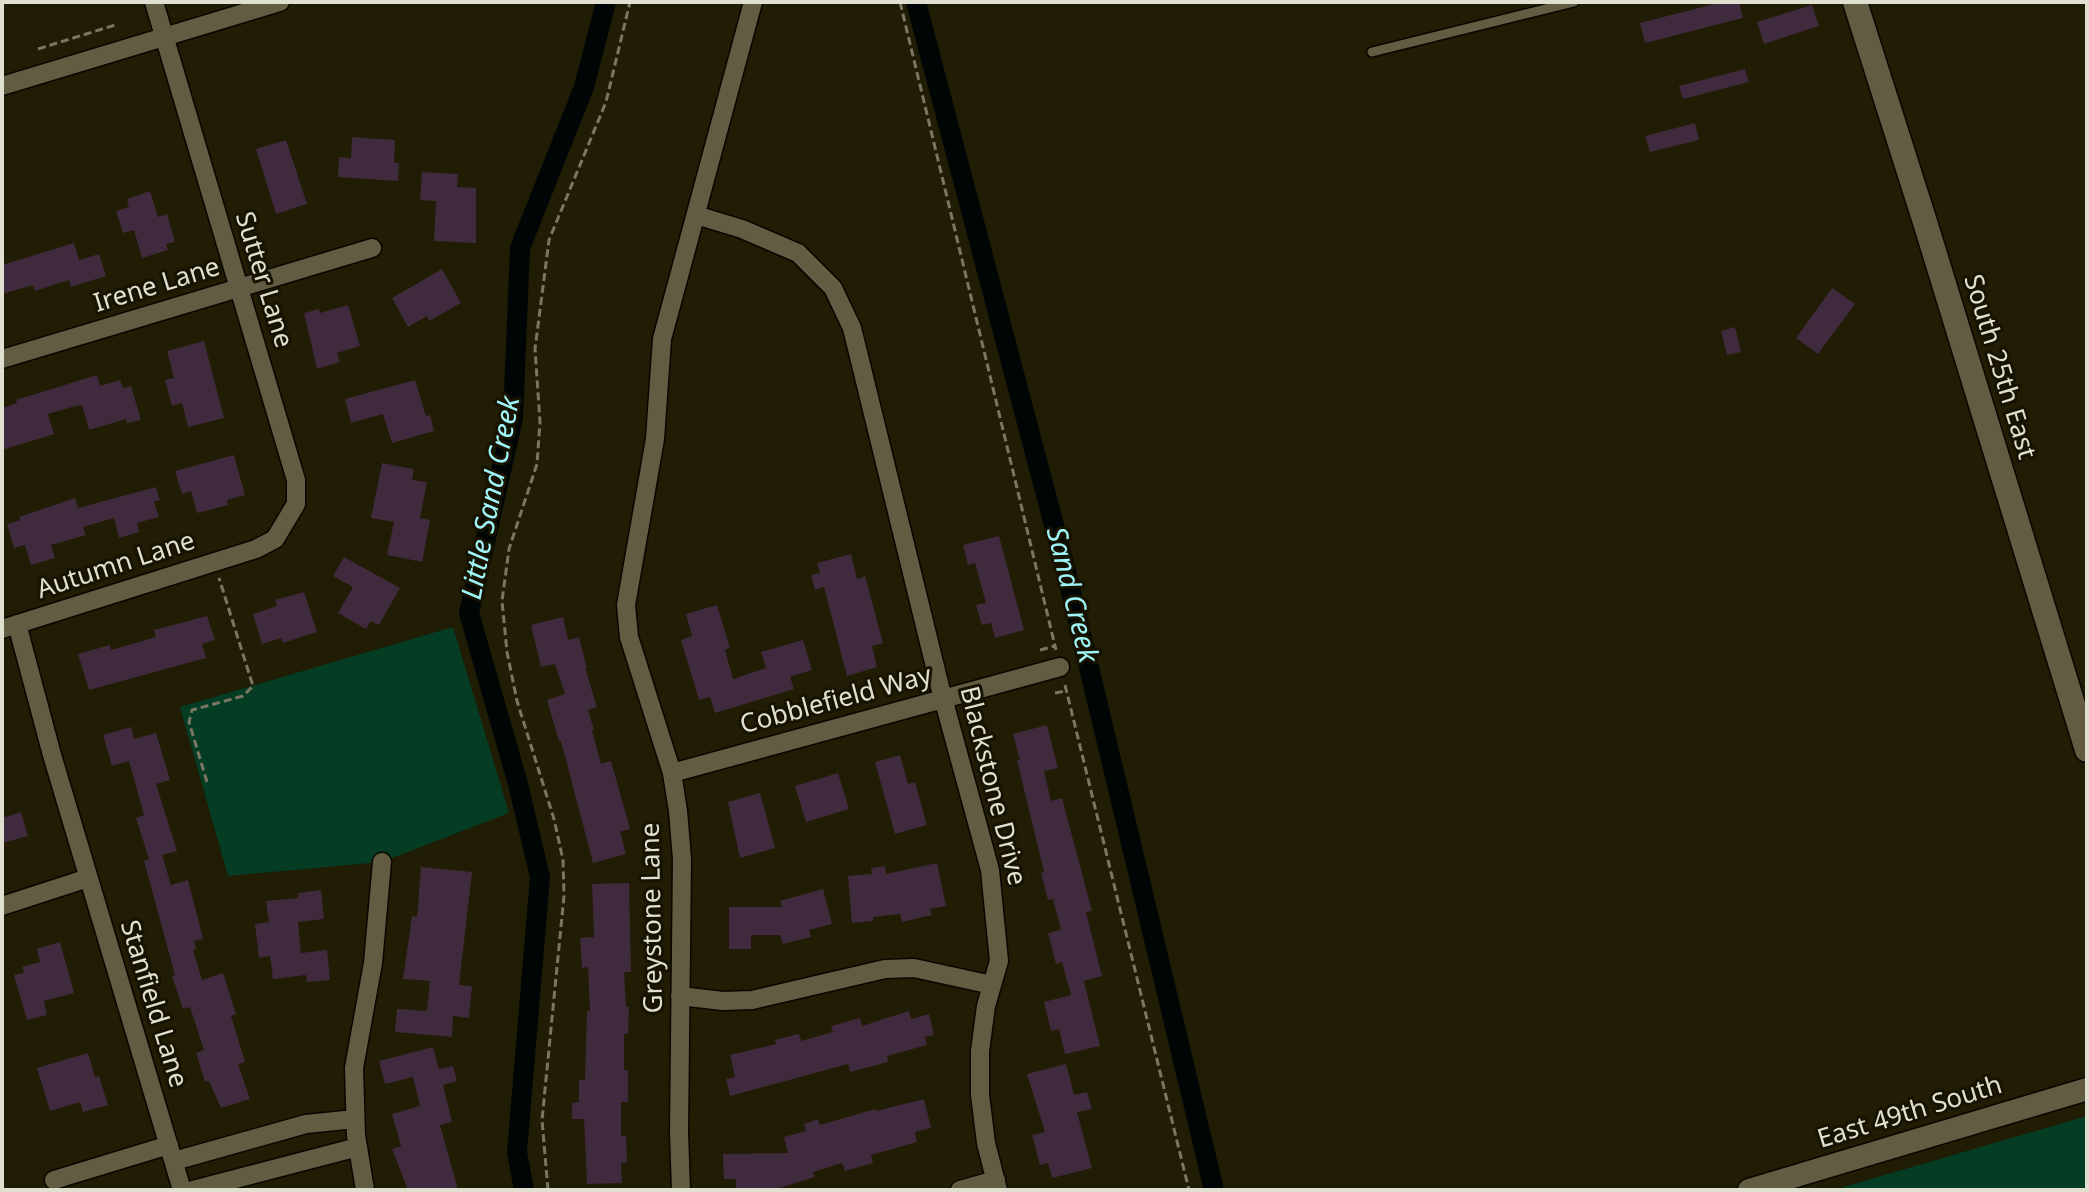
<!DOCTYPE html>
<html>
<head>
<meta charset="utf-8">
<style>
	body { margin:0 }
	#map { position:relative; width:2089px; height:1192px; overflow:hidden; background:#211c04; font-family:"Noto Sans",sans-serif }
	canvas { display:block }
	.frame { position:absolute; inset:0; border:4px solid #e1dfd0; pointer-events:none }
</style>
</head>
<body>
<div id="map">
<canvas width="2089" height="1192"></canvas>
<div class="frame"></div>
</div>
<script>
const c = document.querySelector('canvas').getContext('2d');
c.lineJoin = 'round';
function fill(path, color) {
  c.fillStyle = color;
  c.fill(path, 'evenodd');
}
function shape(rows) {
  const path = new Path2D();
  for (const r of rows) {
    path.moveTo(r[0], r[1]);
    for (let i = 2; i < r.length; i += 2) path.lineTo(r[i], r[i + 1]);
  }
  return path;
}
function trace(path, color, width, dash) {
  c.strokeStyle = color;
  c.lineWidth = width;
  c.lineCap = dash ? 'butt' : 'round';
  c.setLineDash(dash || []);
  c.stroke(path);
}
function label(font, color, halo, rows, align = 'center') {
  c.font = font + ' "Noto Sans",sans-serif';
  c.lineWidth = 6;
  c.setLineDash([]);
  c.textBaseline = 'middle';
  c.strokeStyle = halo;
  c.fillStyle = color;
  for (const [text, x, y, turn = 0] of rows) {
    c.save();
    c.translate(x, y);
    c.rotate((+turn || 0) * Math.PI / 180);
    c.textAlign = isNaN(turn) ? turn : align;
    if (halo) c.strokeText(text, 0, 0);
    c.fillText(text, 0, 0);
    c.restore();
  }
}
fill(shape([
	[453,627,509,813,382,862,228,876,180,707],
	[2087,1116,2087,1190,1833,1190]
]), '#043c24');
trace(shape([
	[916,2,1064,563,1214,1190],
	[524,1190,517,1152,540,877,518,784,469,613,513,418,520,248,584,87,606,2]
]), '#000606', 20);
fill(shape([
	[1722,2,1739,2,1743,18,1645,43,1640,23],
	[1812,5,1819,26,1764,44,1757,22],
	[1745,69,1749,82,1683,99,1679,86],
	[1695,123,1699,140,1650,152,1645,136],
	[352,137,395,140,394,163,399,163,398,181,338,177,339,157,351,158],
	[286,140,307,204,276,214,256,149],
	[422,172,458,174,457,187,476,188,476,243,434,241,436,201,420,200],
	[150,191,158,217,167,214,175,242,166,244,168,250,142,258,134,230,123,233,116,211,129,207,127,199],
	[74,243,79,260,99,254,106,276,71,287,69,280,35,291,33,285,2,294,2,265],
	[442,269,461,303,429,321,427,316,408,327,392,298],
	[1832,288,1855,304,1818,354,1796,338],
	[348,305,360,346,337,353,340,362,317,369,304,313,319,309,320,313],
	[1735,327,1741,352,1727,355,1721,331],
	[204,341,224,418,188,427,182,403,172,406,165,380,174,378,167,351],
	[97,375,100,386,120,380,123,388,131,386,141,420,127,423,126,419,89,430,82,405,75,406,48,414,54,434,2,450,2,408,17,403,16,400],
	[415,380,426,416,430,415,434,431,392,443,383,414,351,423,345,399],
	[234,455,245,495,227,500,228,505,197,513,191,491,182,494,175,471],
	[382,463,414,469,412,480,427,482,420,518,430,520,422,562,387,555,394,522,371,518],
	[156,487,160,500,154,502,159,517,137,523,139,532,119,538,114,518,83,527,86,535,51,545,55,558,31,565,25,545,14,548,7,524,20,520,19,517,75,498,78,508],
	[999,536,1024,630,995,638,991,623,982,625,976,605,986,603,975,563,968,565,963,545],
	[851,554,857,579,865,576,883,643,872,646,877,667,847,676,824,587,815,590,811,575,820,573,817,563],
	[344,557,400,588,379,625,371,621,366,629,338,613,353,587,333,576],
	[304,592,317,632,283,643,281,638,262,644,253,614,277,606,275,600],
	[717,605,730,648,725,650,733,679,766,668,761,652,803,640,812,670,790,677,794,689,715,713,710,697,699,700,681,640,692,636,686,614],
	[207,616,215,640,202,644,206,658,89,690,78,654,110,645,111,650,156,637,154,630],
	[563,617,568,640,579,637,587,668,585,668,597,707,588,710,594,730,592,731,601,764,611,761,630,829,620,832,626,854,593,863,561,741,559,741,547,700,565,694,555,664,541,667,531,625],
	[1047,725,1058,768,1044,771,1051,801,1062,798,1092,911,1086,912,1102,976,1084,981,1100,1046,1065,1054,1059,1029,1051,1031,1044,1002,1071,995,1062,962,1056,964,1048,933,1061,930,1053,899,1048,900,1041,873,1044,872,1017,760,1020,760,1013,734],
	[131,727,134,739,156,733,170,780,156,784,177,851,162,855,171,885,188,880,203,939,194,941,196,949,193,950,202,980,223,973,236,1014,231,1016,245,1062,238,1064,250,1099,221,1108,209,1081,205,1082,196,1053,204,1050,190,1007,183,1009,172,976,175,975,144,861,149,859,136,818,144,815,129,761,112,766,103,735],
	[900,755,908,784,915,782,927,825,895,834,875,762],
	[838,773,849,809,806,822,795,786],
	[760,793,775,848,740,858,728,802],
	[21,812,28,836,2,843,2,818],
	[937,863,946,906,930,909,932,915,902,922,900,914,873,917,873,921,852,923,848,876,872,874,871,868,885,866,886,874],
	[421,867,472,872,459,985,472,986,469,1018,453,1016,452,1037,395,1032,397,1009,427,1011,430,981,403,979,412,916,417,917],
	[629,883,631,972,624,972,626,1007,629,1007,628,1034,624,1034,624,1070,628,1070,628,1102,621,1102,621,1136,626,1136,627,1163,621,1163,622,1183,587,1184,584,1119,572,1119,572,1103,579,1102,579,1080,585,1080,587,1011,590,1011,588,967,582,968,580,938,594,937,592,884],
	[823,889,832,924,809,930,811,937,783,944,780,935,751,935,751,949,729,949,729,907,782,907,780,901],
	[321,890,324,919,298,922,301,953,327,950,330,980,307,982,306,975,273,979,270,956,259,958,255,924,269,922,266,901,298,898,298,893],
	[60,942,74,993,44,1001,47,1015,27,1020,14,975,24,973,22,967,40,962,37,949],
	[909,1011,911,1019,929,1014,934,1035,925,1037,927,1045,887,1056,888,1062,850,1072,848,1064,730,1096,726,1079,735,1077,730,1055,776,1044,775,1040,799,1034,801,1041,833,1032,831,1026,860,1018,862,1026],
	[433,1047,439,1069,453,1066,457,1081,443,1085,452,1122,440,1125,458,1190,408,1190,392,1149,401,1146,392,1114,420,1106,413,1077,385,1084,379,1061],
	[88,1053,95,1077,99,1076,108,1105,83,1112,80,1102,50,1111,37,1068],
	[1066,1064,1074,1095,1087,1092,1092,1109,1077,1112,1092,1168,1052,1178,1048,1163,1040,1165,1032,1135,1045,1132,1027,1074],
	[924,1099,931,1128,915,1132,917,1142,871,1155,873,1163,845,1171,842,1163,813,1172,815,1177,773,1190,736,1190,736,1179,724,1179,723,1154,788,1153,784,1137,806,1131,804,1124,818,1119,820,1125,875,1109,876,1111]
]), '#3f2b3d');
const service = shape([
	[1372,52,1574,2]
]);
const minor = shape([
	[2,86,280,2],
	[696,215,742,229,798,253,833,288,852,328,940,687,990,870,999,961,986,1006,980,1051,980,1095,986,1143,998,1190],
	[2,359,372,248],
	[17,624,52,755,182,1190],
	[2,629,256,549,275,539,296,504,296,480,154,2],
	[672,773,1060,667],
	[2,906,88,878],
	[680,996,723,1001,752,1000,885,969,914,968,992,985],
	[174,1161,306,1124,355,1119],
	[54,1180,169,1145],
	[193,1190,358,1147],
	[365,1190,356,1135,354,1068,373,963,382,862],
	[681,1190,679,1132,682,859,678,811,672,773,629,637,626,605,655,439,662,339,753,2],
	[960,1190,996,1180]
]);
const tertiary = shape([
	[1749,1190,2087,1089]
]);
const secondary = shape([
	[1855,2,1925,222,2087,750]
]);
trace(service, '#0a0600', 12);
trace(minor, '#0a0600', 21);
trace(tertiary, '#0a0600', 25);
trace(secondary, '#0a0600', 27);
trace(shape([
	[900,2,1056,650],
	[38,49,115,25],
	[1040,650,1055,646],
	[1065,685,1189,1190],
	[1055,693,1066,691],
	[207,782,189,722,192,710,243,696,253,686,219,578],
	[548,1190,542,1120,564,896,563,860,554,819,517,701,507,652,502,601,509,549,537,464,540,422,535,349,549,240,606,102,630,2]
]), '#7a7662', 3, [8, 4]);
trace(service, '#625d42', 9);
trace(minor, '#625d42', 18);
trace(tertiary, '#625d42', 22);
trace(secondary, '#625d42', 24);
label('26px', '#e1dfd0', '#171300', [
	["Sutter Lane",263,280,73],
	["Irene Lane",157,286,-17],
	["South 25th East",1999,367,73],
	["Autumn Lane",116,566,-18],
	["Cobblefield Way",836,701,-15],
	["Blackstone Drive",992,786,76],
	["Greystone Lane",653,918,-91],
	["Stanfield Lane",153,1004,73],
	["East 49th South",1910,1113,-17]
]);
label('italic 28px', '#9ff5f8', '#171300', [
	["Little Sand Creek",492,498,-79],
	["Sand Creek",1071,595,76]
]);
</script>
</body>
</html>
